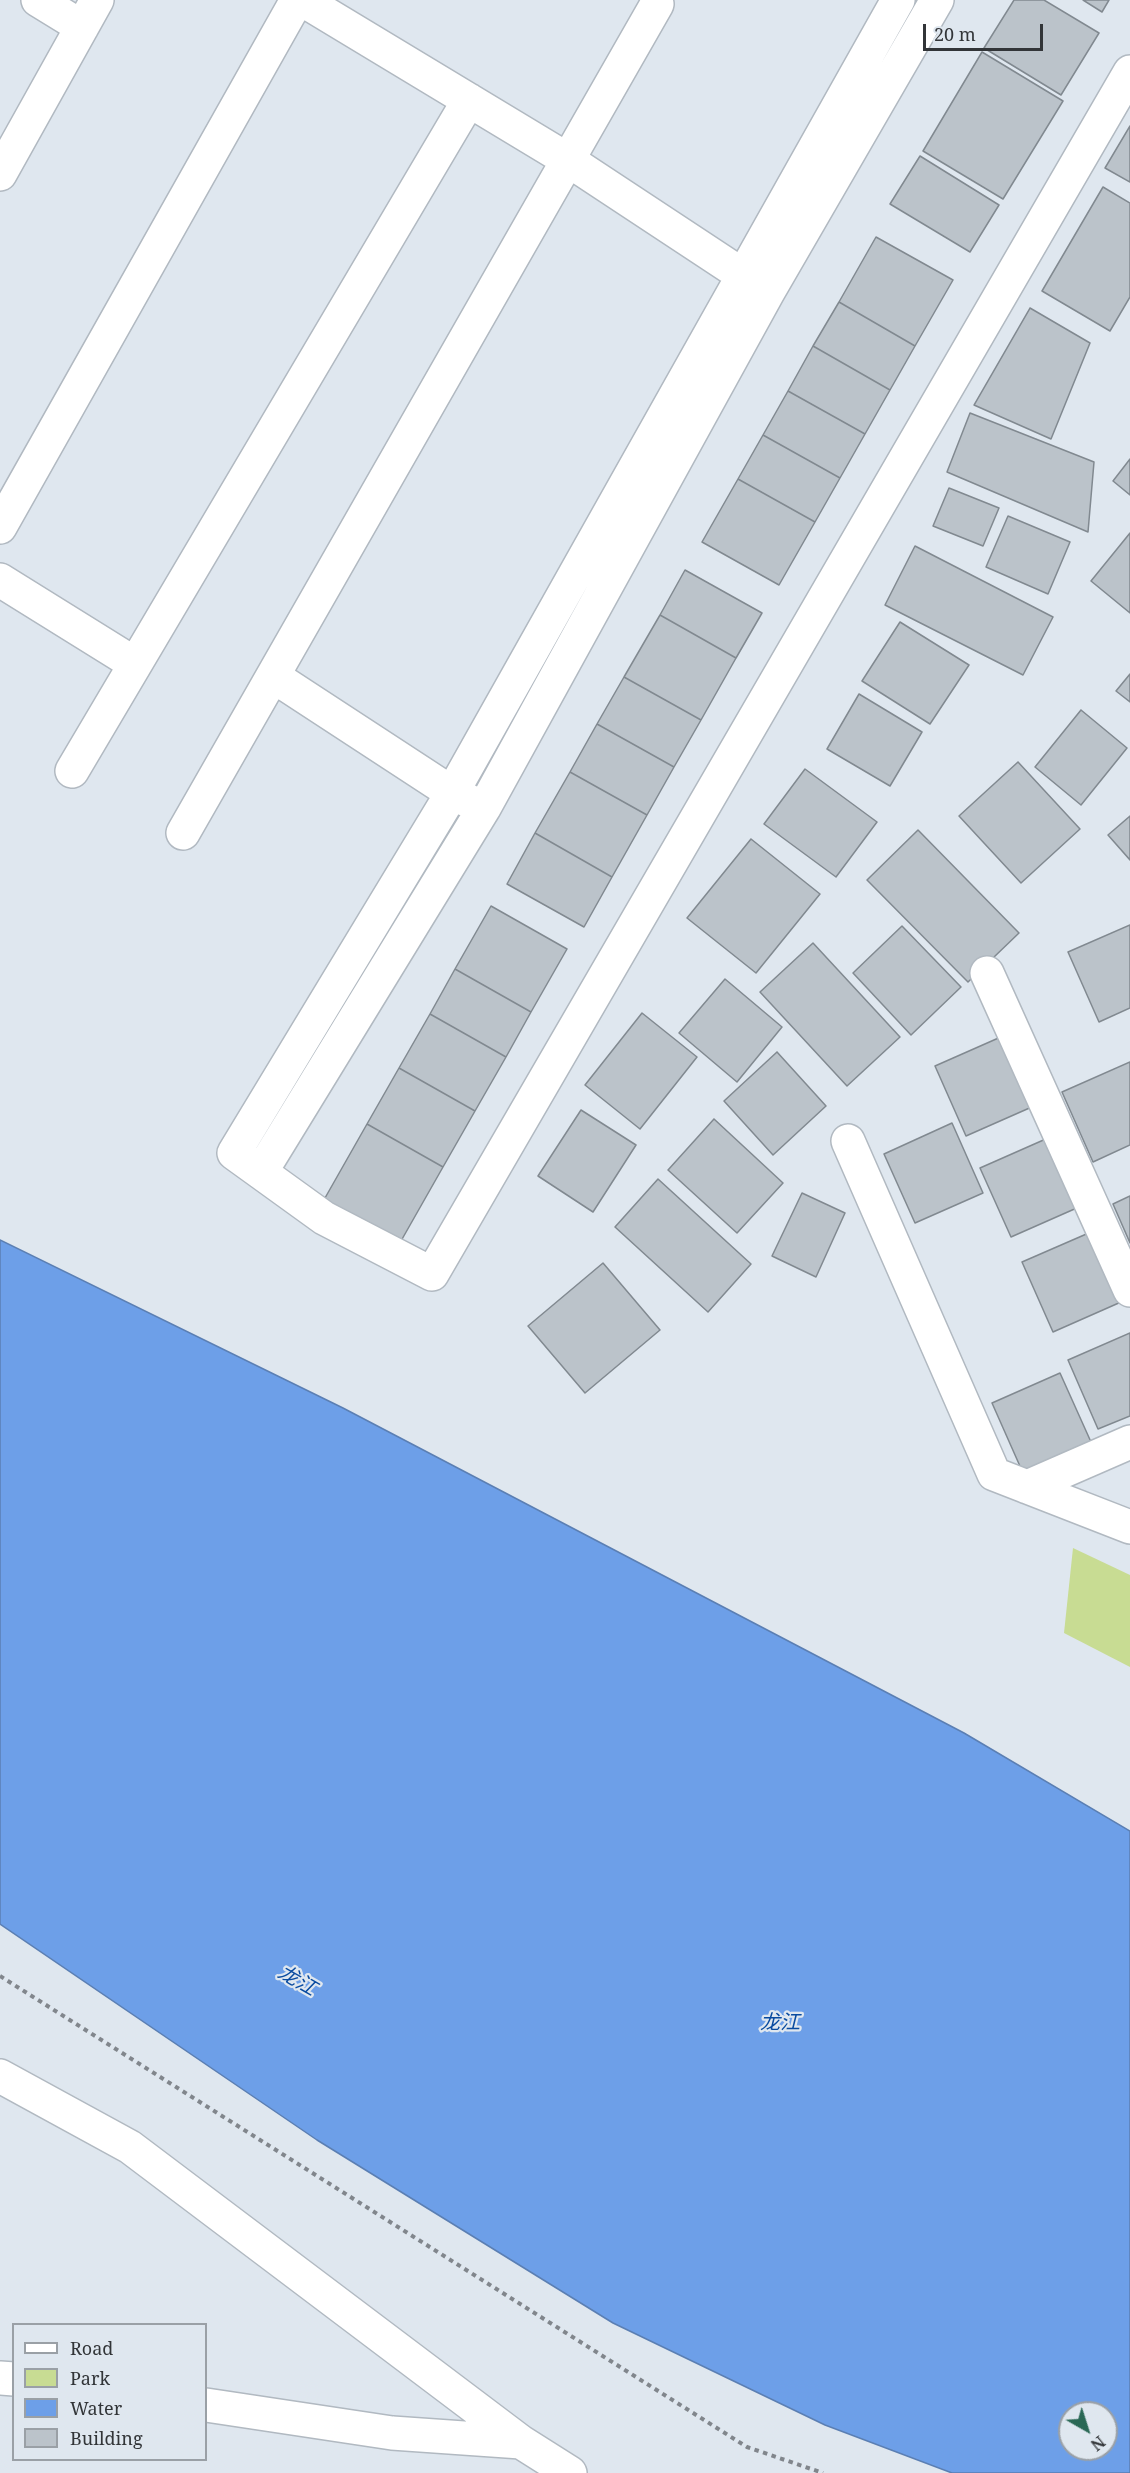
<!DOCTYPE html>
<html>
<head>
<meta charset="utf-8">
<style>
	body { margin:0 }
	#map { position:relative; width:1130px; height:2473px; overflow:hidden; background:#dfe7ef; font-family:"Noto Serif",serif }
	canvas { display:block }
	.legend { position:absolute; left:12px; top:2323px; width:195px; height:138px; box-sizing:border-box; background:#dfe7ef; border:2px solid #9aa0a6; margin:0; padding:8px 10px; list-style:none; font-size:18px; color:#323538 }
	.legend li { display:flex; align-items:center; gap:12px; height:30px }
	.legend b { width:30px; border:2px solid #9aa0a6 }
	.north { position:absolute; left:1058px; top:2401px; width:60px; height:60px; box-sizing:border-box; background:#dfe7ef; border:2px solid #9aa0a6; border-radius:50%; rotate:141deg; font-size:16px; font-weight:700; line-height:24px; text-align:center; color:#323538 }
	.north::after { content:''; display:block; margin:auto; width:21px; height:27px; background:#2a6855; clip-path:polygon(50% 0,100% 100%,50% 72%,0 100%) }
	.scale { position:absolute; left:923px; top:24px; width:120px; height:27px; box-sizing:border-box; border:3px solid #323538; border-top:0; padding-left:8px; font-size:18px; line-height:21px; white-space:nowrap; color:#323538; -webkit-text-stroke:4px #dfe7ef; paint-order:stroke }
</style>
</head>
<body>
<div id="map">
<canvas width="1130" height="2473"></canvas>
<ul class="legend">
<li><b style="height:8px;background:#fff"></b>Road</li>
<li><b style="height:16px;background:#c8dc93"></b>Park</li>
<li><b style="height:16px;background:#6d9fe8"></b>Water</li>
<li><b style="height:16px;background:#bbc3ca"></b>Building</li>
</ul>
<div class="north">N</div>
<div class="scale">20 m</div>
</div>
<script>
const c = document.querySelector('canvas').getContext('2d');
c.lineJoin = 'round';
function fill(path, color) {
  c.fillStyle = color;
  c.fill(path, 'evenodd');
}
function shape(rows) {
  const path = new Path2D();
  for (const r of rows) {
    path.moveTo(r[0], r[1]);
    for (let i = 2; i < r.length; i += 2) path.lineTo(r[i], r[i + 1]);
  }
  return path;
}
function trace(path, color, width, dash) {
  c.strokeStyle = color;
  c.lineWidth = width;
  c.lineCap = dash ? 'butt' : 'round';
  c.setLineDash(dash || []);
  c.stroke(path);
}
function label(font, color, halo, rows, align = 'center') {
  c.font = font + ' "Noto Serif","Noto Sans SC",serif';
  c.lineWidth = 4.5;
  c.setLineDash([]);
  c.textBaseline = 'middle';
  c.strokeStyle = halo;
  c.fillStyle = color;
  for (const [text, x, y, turn = 0] of rows) {
    c.save();
    c.translate(x, y);
    c.rotate((+turn || 0) * Math.PI / 180);
    c.textAlign = isNaN(turn) ? turn : align;
    if (halo) c.strokeText(text, 0, 0);
    c.fillText(text, 0, 0);
    c.restore();
  }
}
fill(shape([
	[1073,1548,1130,1575,1130,1667,1064,1633]
]), '#c8dc93');
const water = shape([
	[0,1240,343,1408,964,1733,1130,1831,1130,2473,952,2473,825,2425,613,2323,317,2140,0,1924,0,1240],
	[1070,2413,1106,2413,1106,2449,1070,2449,1070,2413]
]);
fill(water, '#6d9fe8');
trace(water, '#5b7fb3', 1.5);
const building = shape([
	[1014,0,1044,0,1099,33,1061,95,984,48,1014,0],
	[1083,0,1109,0,1102,12,1083,0],
	[982,52,1063,101,1003,199,923,151,982,52],
	[1130,126,1130,182,1105,168,1130,126],
	[920,156,999,205,970,252,890,204,920,156],
	[1103,187,1130,203,1130,297,1110,331,1042,291,1103,187],
	[876,237,953,280,915,346,839,302,876,237],
	[839,302,915,346,890,390,813,346,839,302],
	[1030,308,1090,343,1051,439,974,405,1030,308],
	[813,346,890,390,865,434,788,391,813,346],
	[788,391,865,434,840,478,763,435,788,391],
	[970,413,1094,462,1088,532,947,472,970,413],
	[763,435,840,478,815,522,738,479,763,435],
	[1130,459,1130,495,1113,481,1130,459],
	[738,479,815,522,779,585,702,542,738,479],
	[949,488,999,508,983,546,933,526,949,488],
	[1008,516,1070,542,1048,594,986,567,1008,516],
	[1130,533,1130,613,1091,581,1130,533],
	[915,546,1053,617,1023,675,885,605,915,546],
	[685,570,762,613,736,658,660,615,685,570],
	[660,615,736,658,701,720,624,677,660,615],
	[900,622,969,665,930,724,862,681,900,622],
	[1130,674,1130,702,1116,691,1130,674],
	[624,677,701,720,674,767,597,724,624,677],
	[859,694,922,732,890,786,827,749,859,694],
	[1081,710,1127,748,1081,805,1035,767,1081,710],
	[597,724,674,767,647,815,570,772,597,724],
	[1018,762,1080,829,1021,883,959,816,1018,762],
	[805,769,877,822,836,877,764,824,805,769],
	[570,772,647,815,612,877,535,833,570,772],
	[1130,816,1130,860,1108,835,1130,816],
	[918,830,1019,933,968,982,867,880,918,830],
	[535,833,612,877,584,927,507,884,535,833],
	[751,839,820,894,756,973,687,918,751,839],
	[491,906,567,949,531,1012,455,969,491,906],
	[1130,925,1130,1008,1099,1022,1068,952,1130,925],
	[902,926,961,987,911,1035,853,973,902,926],
	[813,943,900,1037,847,1086,760,992,813,943],
	[455,969,531,1012,506,1057,430,1014,455,969],
	[725,979,782,1027,737,1082,679,1033,725,979],
	[642,1013,697,1057,640,1129,585,1085,642,1013],
	[430,1014,506,1057,475,1111,399,1068,430,1014],
	[1003,1036,1034,1106,966,1136,935,1066,1003,1036],
	[777,1052,826,1106,773,1155,724,1101,777,1052],
	[1130,1062,1130,1145,1093,1162,1062,1092,1130,1062],
	[399,1068,475,1111,443,1167,367,1124,399,1068],
	[581,1110,636,1145,593,1212,538,1176,581,1110],
	[714,1119,783,1183,737,1233,668,1170,714,1119],
	[952,1123,983,1193,915,1223,884,1154,952,1123],
	[367,1124,443,1167,397,1248,321,1205,367,1124],
	[1048,1138,1079,1207,1011,1237,980,1168,1048,1138],
	[658,1179,751,1264,708,1312,615,1227,658,1179],
	[802,1193,845,1213,816,1277,772,1256,802,1193],
	[1130,1196,1130,1243,1113,1204,1130,1196],
	[1091,1232,1121,1302,1053,1332,1022,1262,1091,1232],
	[603,1263,660,1330,585,1393,528,1326,603,1263],
	[1130,1333,1130,1416,1098,1429,1068,1360,1130,1333],
	[1060,1373,1091,1442,1023,1473,992,1403,1060,1373]
]);
fill(building, '#bbc3ca');
trace(building, '#818990', 1.5);
const minor = shape([
	[38,0,82,27],
	[303,0,568,160,762,288],
	[898,0,452,793,234,1153,324,1218,432,1274,1130,72],
	[0,174,97,0],
	[0,527,297,0],
	[0,580,135,664],
	[273,676,452,793,471,802],
	[72,771,469,100],
	[183,833,657,4],
	[987,973,1130,1290],
	[848,1141,994,1474,1130,1527],
	[261,1172,484,808,768,292,937,0],
	[1027,1487,1130,1442],
	[0,2076,130,2147,521,2442,570,2473],
	[0,2378,14,2379],
	[206,2405,392,2433,521,2442]
]);
trace(minor, '#b1b9c1', 36);
trace(shape([
	[0,1976,747,2447,823,2473]
]), '#81868c', 4, [4.5, 4.5]);
trace(minor, '#fff', 33);
label('italic 20px', '#094ba0', '#dfe7ef', [
	["龙江",297,1981,30],
	["龙江",780,2023]
]);
</script>
</body>
</html>
